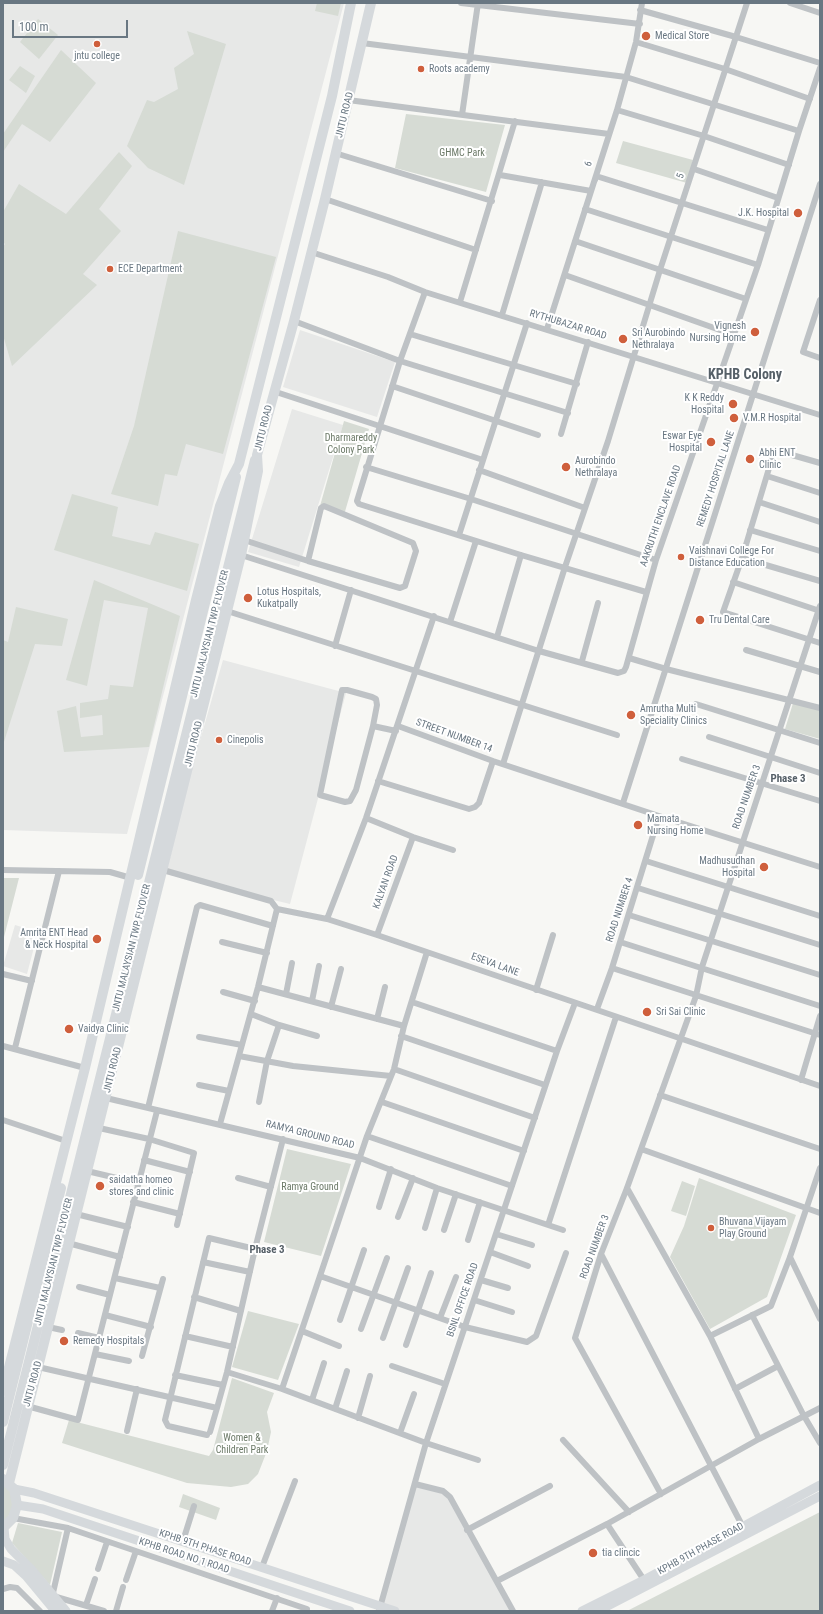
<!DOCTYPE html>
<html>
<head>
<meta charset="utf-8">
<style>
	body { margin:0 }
	#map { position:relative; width:823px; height:1614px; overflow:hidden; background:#f7f7f4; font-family:"Roboto Condensed",sans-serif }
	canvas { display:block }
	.frame { position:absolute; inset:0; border:4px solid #697782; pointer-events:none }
	.scale { position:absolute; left:12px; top:20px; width:116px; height:18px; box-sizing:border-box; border:2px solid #697782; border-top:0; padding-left:5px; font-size:12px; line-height:14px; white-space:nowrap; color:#697782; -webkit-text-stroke:3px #fff; paint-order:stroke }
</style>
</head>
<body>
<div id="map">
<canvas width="823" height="1614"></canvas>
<div class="frame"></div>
<div class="scale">100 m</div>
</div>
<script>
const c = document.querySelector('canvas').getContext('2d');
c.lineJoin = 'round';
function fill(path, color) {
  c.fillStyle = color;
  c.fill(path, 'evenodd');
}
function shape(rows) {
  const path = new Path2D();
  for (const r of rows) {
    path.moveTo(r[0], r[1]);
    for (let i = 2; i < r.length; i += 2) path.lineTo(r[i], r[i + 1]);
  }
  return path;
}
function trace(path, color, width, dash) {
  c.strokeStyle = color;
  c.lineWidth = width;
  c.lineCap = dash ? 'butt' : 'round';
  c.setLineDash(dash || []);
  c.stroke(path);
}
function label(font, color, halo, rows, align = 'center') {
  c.font = font + ' "Roboto Condensed",sans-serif';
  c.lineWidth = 4;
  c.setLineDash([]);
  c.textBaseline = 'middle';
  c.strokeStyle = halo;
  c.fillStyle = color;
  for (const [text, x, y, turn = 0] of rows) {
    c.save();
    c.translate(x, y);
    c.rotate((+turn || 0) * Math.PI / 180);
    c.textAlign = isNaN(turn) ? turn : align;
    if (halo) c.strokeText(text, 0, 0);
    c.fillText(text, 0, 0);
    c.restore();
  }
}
fill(shape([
	[3,3,344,3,127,834,3,830],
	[300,330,395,362,377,417,283,387],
	[292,409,343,425,299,567,248,552],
	[223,660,346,693,290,904,166,874,189,779],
	[15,925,38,932,27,974,3,966],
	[415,1484,443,1491,513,1611,395,1611,381,1606]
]), '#e7e8e7');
fill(shape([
	[317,3,341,3,338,16,315,11],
	[38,19,58,35,39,59,20,42],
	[187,31,226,44,184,185,148,168,127,146,147,100,154,102,178,89,174,68,194,54],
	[61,50,96,83,50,142,22,124,3,152,3,134],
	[20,66,35,76,26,93,9,80],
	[406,114,505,125,486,192,395,168],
	[623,141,693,160,687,183,616,163],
	[119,152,132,166,99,209,121,231,83,274,97,285,12,366,3,335,3,247,5,244,3,242,3,212,19,184,66,214],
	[178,231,276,257,223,454,186,444,177,476,165,474,158,506,111,494,134,426],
	[344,421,369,429,344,515,320,506],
	[72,494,118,507,112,536,150,545,155,532,199,544,187,591,54,550],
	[94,580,180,616,149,747,64,752,57,711,76,706,81,737,103,735,102,715,80,718,80,703,108,699,110,685,133,687,148,608,104,600,87,686,66,680],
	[16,607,68,619,62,646,35,644,3,745,3,640,8,642],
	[794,700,820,707,820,739,785,729],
	[3,878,19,878,3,941],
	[287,1149,351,1164,321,1256,264,1242],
	[699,1178,796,1215,767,1297,710,1329,670,1257,684,1226],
	[682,1181,695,1186,686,1216,671,1211],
	[248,1311,299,1324,278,1380,232,1367],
	[232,1378,274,1393,267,1412,271,1432,267,1451,258,1474,248,1484,231,1487,187,1483,62,1443,69,1420,209,1456,213,1450],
	[3,1483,10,1490,13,1505,11,1513,3,1523],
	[183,1494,220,1508,216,1520,179,1507],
	[820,1512,820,1611,627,1611],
	[18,1523,62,1532,50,1585,12,1543]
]), '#d6dbd4');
trace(shape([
	[461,3,640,24],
	[790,3,820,13],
	[640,10,736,37,820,63],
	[636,42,725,69,810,99],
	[362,43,626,77,799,131,820,68],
	[348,100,609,134],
	[617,110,704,136,789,165],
	[462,115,478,3],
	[335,153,492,201],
	[694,169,778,198],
	[500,175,591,191,592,188],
	[595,180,596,176,768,230],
	[325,199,476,250],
	[585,209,758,265],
	[575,241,746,299],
	[311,252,388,277,425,292,820,415],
	[565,275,734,335],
	[425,292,400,361,357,501,359,504,521,555,646,592],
	[820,300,803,352,820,358],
	[460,302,515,121],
	[502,315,542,182],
	[294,321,400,361,568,413],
	[547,329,617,110,636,42,642,3],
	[410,334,577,384],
	[392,386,538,435],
	[273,391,483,460],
	[561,434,588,342],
	[820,463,785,453,779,452,773,455,742,558,723,612,820,643],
	[366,467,471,499,656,560],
	[479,470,585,508],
	[767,476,820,493],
	[759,502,820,522],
	[750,530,820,551],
	[459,535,527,323],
	[244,540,308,561,400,588,405,586,416,551,413,543,324,506,321,508,308,561],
	[241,555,539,651,618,673,624,671,626,667,656,560,758,265,799,131],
	[742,558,820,581],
	[733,582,820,611],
	[227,611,617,735],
	[450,622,476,541],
	[497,637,521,555],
	[335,646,351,590],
	[746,650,820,672],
	[629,658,666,669,820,708],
	[582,661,598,603],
	[696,704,820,743],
	[373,726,377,705,376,699,372,697,347,690,342,690,320,795,345,802,350,801,356,790,373,726,396,731],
	[398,726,493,761,659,816,820,867],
	[709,737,820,773],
	[682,759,820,801],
	[503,764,565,567,608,441,660,270,747,3],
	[378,781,469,809,475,807,479,803,493,761],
	[623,803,820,184],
	[366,818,413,837,453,850],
	[646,861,820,916],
	[3,870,110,872,131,878],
	[163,870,271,901,277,909,327,919,377,935,820,1086],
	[638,888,820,945],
	[629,915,820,975],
	[327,919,366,818,434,616],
	[377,935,413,837],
	[222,942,267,953],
	[620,942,820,1006],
	[612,968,820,1035],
	[3,974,32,981],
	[258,987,404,1026],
	[536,990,553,935],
	[223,992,255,1001],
	[286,994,292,963],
	[312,1001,319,966],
	[412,1002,557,1051],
	[331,1007,341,969],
	[597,1009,612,968,659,816],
	[251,1014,279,1025,267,1061,259,1102],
	[377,1019,385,987],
	[279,1025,317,1036],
	[401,1036,545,1085],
	[199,1037,242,1045],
	[3,1046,85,1068],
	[15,1048,59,871],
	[239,1056,293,1066,391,1076],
	[394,1069,535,1118],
	[801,1080,820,1016],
	[199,1085,229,1091],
	[660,1095,820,1149],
	[106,1098,360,1158,437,1188,563,1230],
	[382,1102,524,1151],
	[148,1108,197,907,200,905,273,926],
	[3,1120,66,1141],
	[220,1124,258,987,277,909],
	[99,1128,149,1139,194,1153,177,1225],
	[367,1136,512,1186],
	[641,1149,820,1213],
	[144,1160,190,1172],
	[87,1171,138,1183],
	[238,1178,271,1187],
	[627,1188,710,1336,759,1439],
	[133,1202,180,1214],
	[379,1207,391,1169],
	[76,1214,128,1227],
	[398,1217,413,1178],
	[548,1225,616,1017],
	[425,1228,437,1188],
	[444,1230,456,1194],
	[496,1234,532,1245],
	[468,1240,480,1202],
	[68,1243,120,1257],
	[490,1252,528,1266],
	[601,1254,744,1529],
	[790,1257,820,1319],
	[203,1262,250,1272],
	[320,1276,465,1327,527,1342,536,1336,566,1253],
	[115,1278,160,1288],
	[481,1280,508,1288],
	[79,1287,110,1295],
	[194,1297,241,1311],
	[474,1300,512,1312],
	[105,1315,151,1327],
	[752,1315,804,1416,820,1443],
	[440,1318,456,1277],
	[340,1320,364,1250],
	[48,1327,62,1330],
	[361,1329,387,1258],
	[302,1331,339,1346],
	[78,1333,99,1338],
	[185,1336,233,1347],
	[710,1336,771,1306,790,1257,820,1168],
	[383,1338,408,1268],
	[406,1345,431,1273],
	[95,1354,129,1361],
	[142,1356,163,1279],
	[392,1366,445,1384],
	[38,1367,217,1408,227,1372,255,1249,283,1139],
	[227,1372,282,1389,426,1443,478,1460],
	[175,1375,223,1385],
	[282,1389,367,1136,394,1069,404,1026,427,952],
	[735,1389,778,1366],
	[312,1400,324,1363],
	[27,1406,78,1420,157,1111],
	[335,1409,347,1371],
	[358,1418,370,1376],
	[127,1431,137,1389],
	[210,1432,217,1408],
	[400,1433,414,1394],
	[207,1435,168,1426,165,1420,209,1238,255,1249],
	[563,1440,629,1512],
	[415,1484,443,1491,450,1497,513,1611],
	[661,1494,575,1338,601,1254,627,1188,696,996,702,967,820,606],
	[13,1518,68,1528,307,1609,306,1611],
	[607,1524,644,1580],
	[467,1530,550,1486],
	[183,1541,194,1506],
	[262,1567,295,1481],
	[98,1569,107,1542],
	[126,1580,136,1551],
	[497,1581,607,1524,759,1439,820,1408],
	[3,1589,10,1587,17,1588,40,1611],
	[53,1596,104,1611],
	[52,1597,68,1528],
	[86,1605,95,1579],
	[116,1611,123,1587],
	[272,1611,277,1598],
	[379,1611,426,1443,557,1051,575,1003]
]), '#bec2c5', 6);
trace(shape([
	[14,1489,34,1493,395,1611],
	[17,1505,43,1509,350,1611],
	[4,1528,5,1539,11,1549,31,1569,66,1611],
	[3,1561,14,1565,26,1576,55,1611],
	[582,1611,644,1580,820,1485],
	[598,1611,820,1496]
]), '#d5d9dc', 9);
trace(shape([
	[138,875,236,477],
	[3,1391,85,1068,196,600,220,506,229,483,239,464,332,96,351,3],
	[3,1422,61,1188],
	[3,1465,255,460],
	[3,1479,14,1489,17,1505,13,1518,3,1528],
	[9,1483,241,555,258,471,257,455,294,321,325,199,371,3]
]), '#d5d9dc', 10);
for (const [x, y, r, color] of [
	[646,36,5,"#cf5f3c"],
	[97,44,4,"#cf5f3c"],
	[421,69,4,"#cf5f3c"],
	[798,213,5,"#cf5f3c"],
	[110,269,4,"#cf5f3c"],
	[755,332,5,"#cf5f3c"],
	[623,339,5,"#cf5f3c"],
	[733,404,5,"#cf5f3c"],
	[734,418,5,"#cf5f3c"],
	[711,442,5,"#cf5f3c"],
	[750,459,5,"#cf5f3c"],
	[566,467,5,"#cf5f3c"],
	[681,557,4,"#cf5f3c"],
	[248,598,5,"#cf5f3c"],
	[700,620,5,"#cf5f3c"],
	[631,715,5,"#cf5f3c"],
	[219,740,4,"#cf5f3c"],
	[638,825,5,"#cf5f3c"],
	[764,867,5,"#cf5f3c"],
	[97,939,5,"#cf5f3c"],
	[647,1012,5,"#cf5f3c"],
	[69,1029,5,"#cf5f3c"],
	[100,1186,5,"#cf5f3c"],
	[711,1228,4,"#cf5f3c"],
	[64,1341,5,"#cf5f3c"],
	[593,1553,5,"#cf5f3c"]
]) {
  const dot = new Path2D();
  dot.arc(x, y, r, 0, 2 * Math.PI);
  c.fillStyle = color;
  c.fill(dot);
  trace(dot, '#fff', 1.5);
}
label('10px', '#697782', '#fff', [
	["Medical Store",655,36],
	["jntu college",97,56,"center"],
	["Roots academy",429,69],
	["J.K. Hospital",789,213,"right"],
	["ECE Department",118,269],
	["Vignesh",746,326,"right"],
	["Nursing Home",746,338,"right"],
	["Sri Aurobindo",632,333],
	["Nethralaya",632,345],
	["K K Reddy",724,398,"right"],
	["Hospital",724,410,"right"],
	["V.M.R Hospital",743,418],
	["Eswar Eye",702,436,"right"],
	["Hospital",702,448,"right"],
	["Abhi ENT",759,453],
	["Clinic",759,465],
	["Aurobindo",575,461],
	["Nethralaya",575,473],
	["Vaishnavi College For",689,551],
	["Distance Education",689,563],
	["Lotus Hospitals,",257,592],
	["Kukatpally",257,604],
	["Tru Dental Care",709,620],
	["Amrutha Multi",640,709],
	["Speciality Clinics",640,721],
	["Cinepolis",227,740],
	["Mamata",647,819],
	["Nursing Home",647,831],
	["Madhusudhan",755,861,"right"],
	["Hospital",755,873,"right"],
	["Amrita ENT Head",88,933,"right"],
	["& Neck Hospital",88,945,"right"],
	["Sri Sai Clinic",656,1012],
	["Vaidya Clinic",78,1029],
	["saidatha homeo",109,1180],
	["stores and clinic",109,1192],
	["Bhuvana Vijayam",719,1222],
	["Play Ground",719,1234],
	["Remedy Hospitals",73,1341],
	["tia clincic",602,1553]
], 'left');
label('10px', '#697782', '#fff', [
	["JNTU ROAD",345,115,-76],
	["6",589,164,-72],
	["5",681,176,-71],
	["RYTHUBAZAR ROAD",568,325,17],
	["JNTU ROAD",264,428,-76],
	["REMEDY HOSPITAL LANE",716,479,-72],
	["AAKRUTHI ENCLAVE ROAD",661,516,-71],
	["JNTU MALAYSIAN TWP FLYOVER",210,634,-76],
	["STREET NUMBER 14",454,736,20],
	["JNTU ROAD",194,744,-76],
	["ROAD NUMBER 3",747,797,-71],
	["KALYAN ROAD",386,882,-70],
	["ROAD NUMBER 4",620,910,-72],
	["JNTU MALAYSIAN TWP FLYOVER",132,948,-76],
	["ESEVA LANE",495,965,20],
	["JNTU ROAD",113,1070,-76],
	["RAMYA GROUND ROAD",310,1135,14],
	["ROAD NUMBER 3",595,1247,-70],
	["JNTU MALAYSIAN TWP FLYOVER",54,1262,-76],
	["BSNL OFFICE ROAD",463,1300,-71],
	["JNTU ROAD",33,1384,-75],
	["KPHB 9TH PHASE ROAD",205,1548,18],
	["KPHB 9TH PHASE ROAD",701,1549,-29],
	["KPHB ROAD NO 1 ROAD",184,1556,18]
]);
label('10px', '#6b7967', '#fff', [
	["GHMC Park",462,153],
	["Dharmareddy",351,438],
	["Colony Park",351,450],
	["Ramya Ground",310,1187],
	["Women &",242,1438],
	["Children Park",242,1450]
]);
label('bold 11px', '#566068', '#fff', [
	["Phase 3",788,779],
	["Phase 3",267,1250]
]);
label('bold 14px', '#566068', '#fff', [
	["KPHB Colony",745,375]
]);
</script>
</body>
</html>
